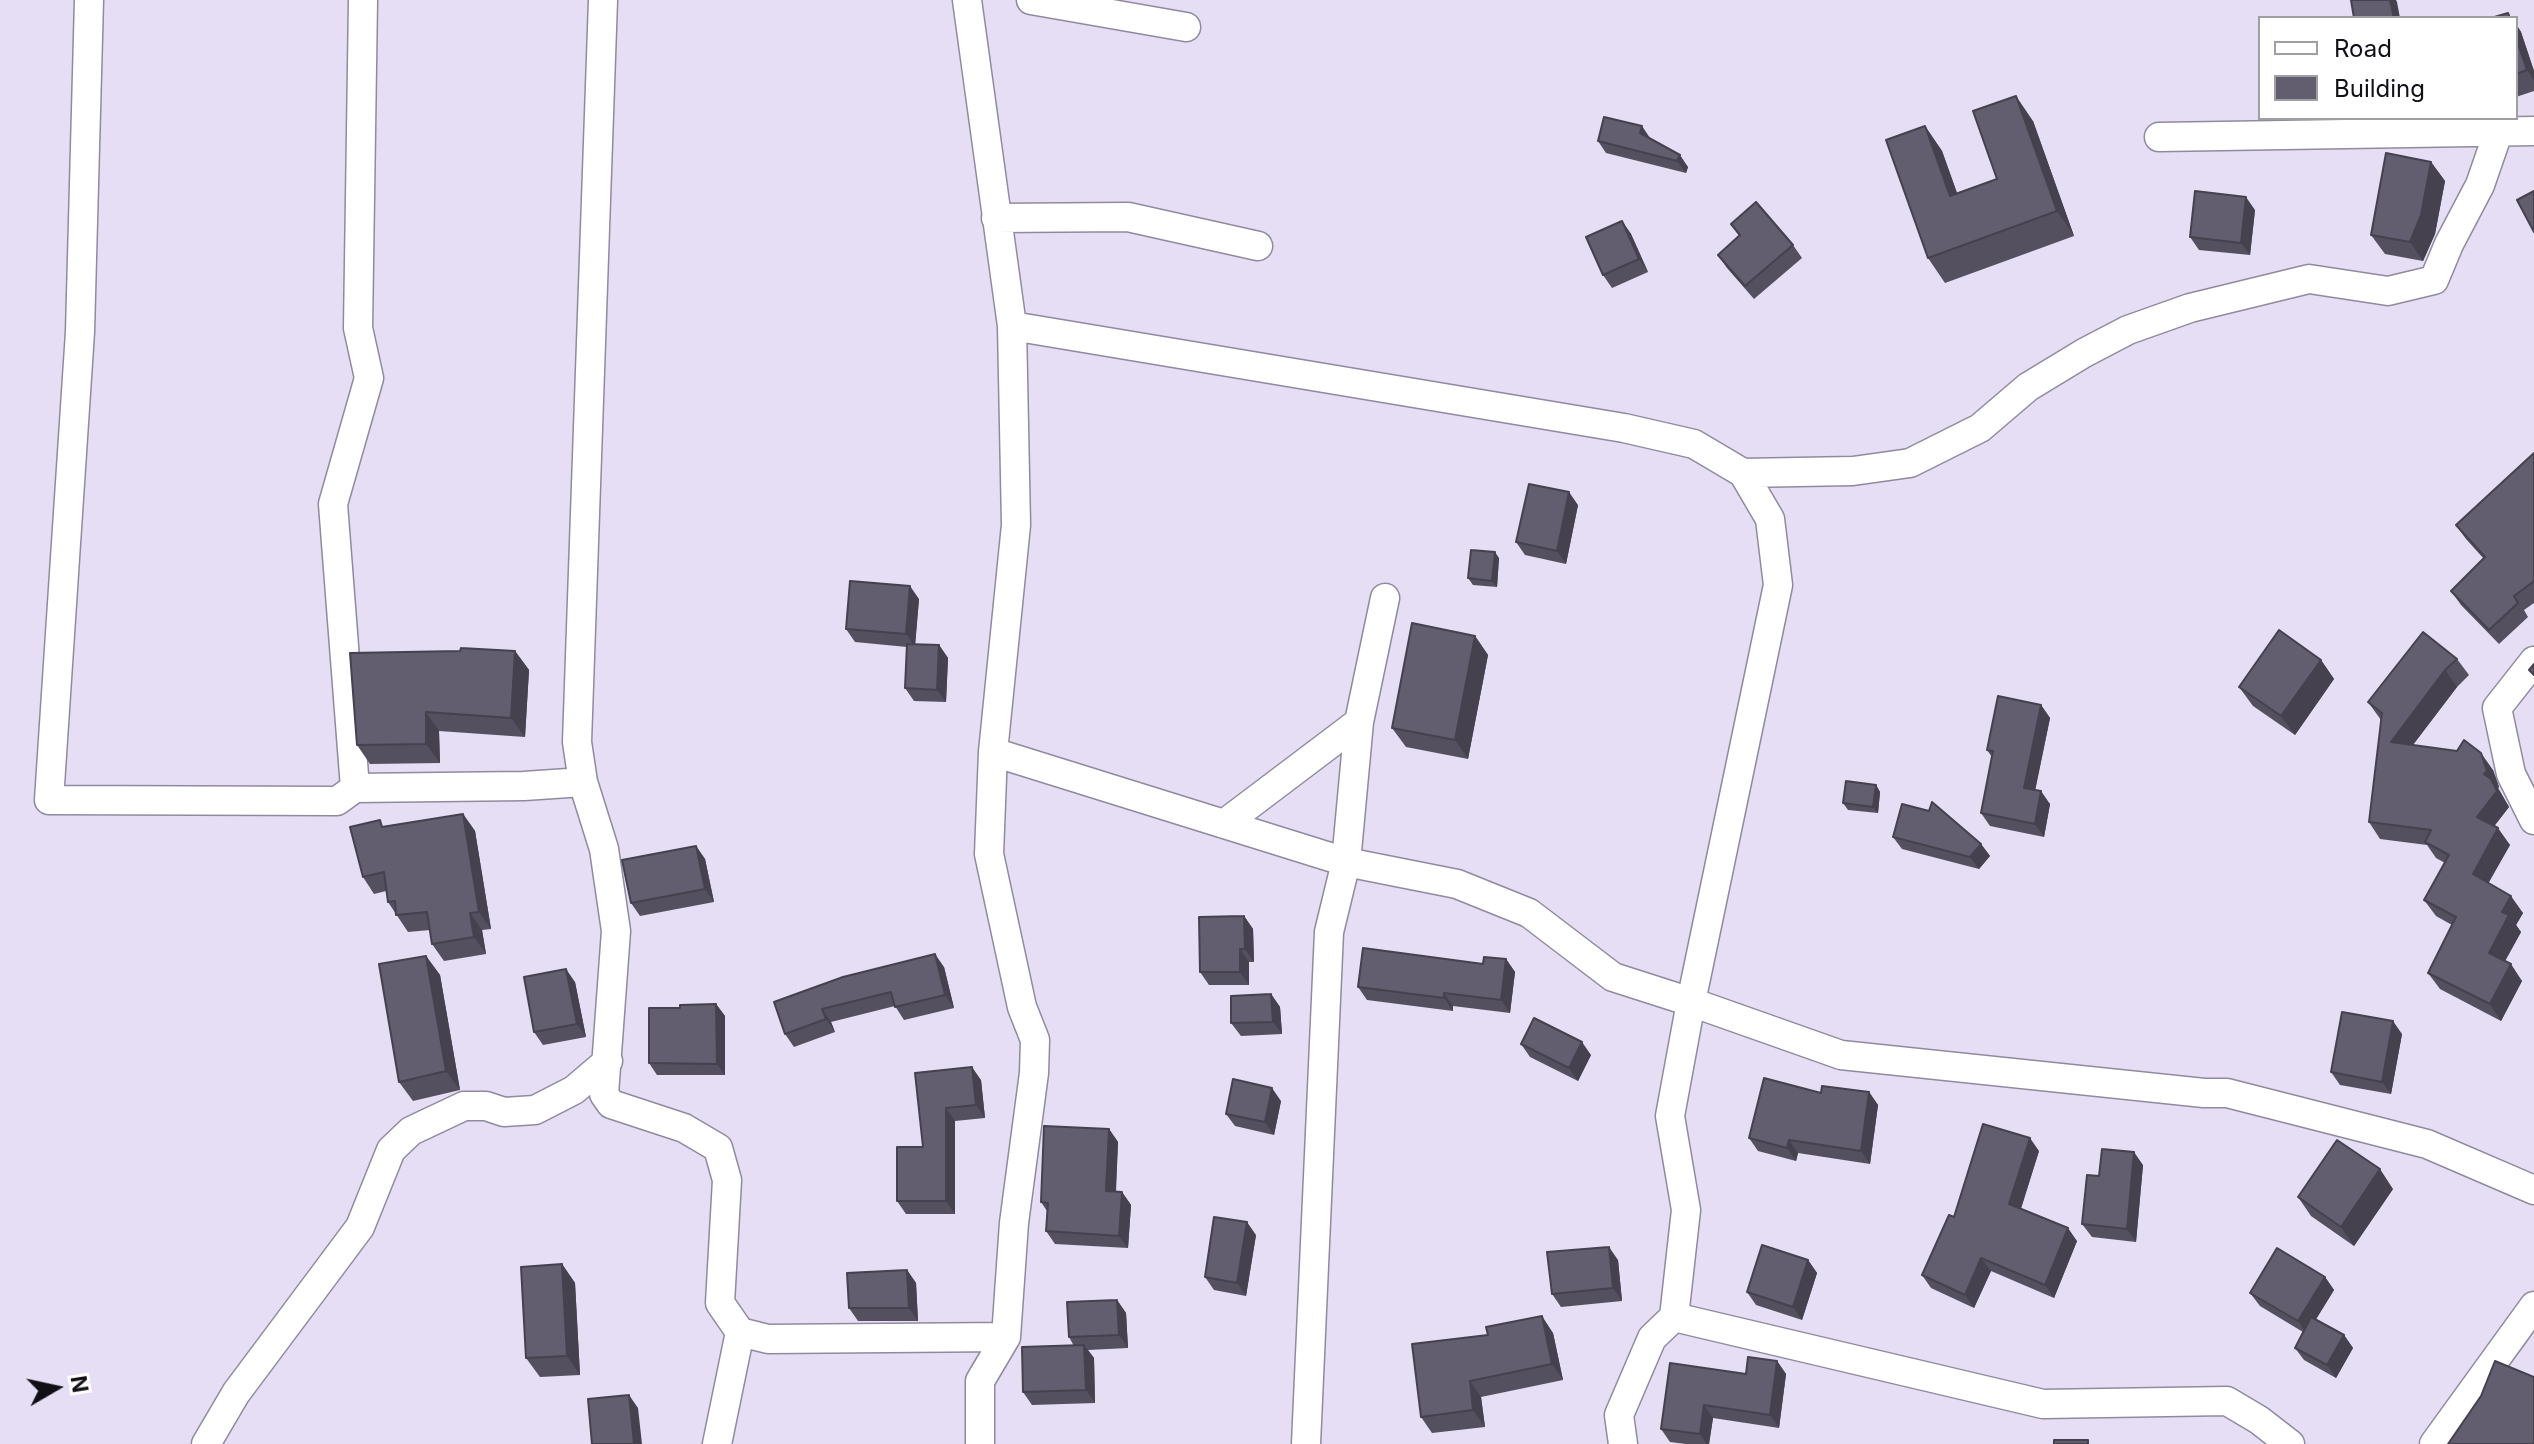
<!DOCTYPE html>
<html>
<head>
<meta charset="utf-8">
<style>
	body { margin:0 }
	#map { position:relative; width:2534px; height:1444px; overflow:hidden; background:#e5def5; font-family:Inter,sans-serif }
	canvas { display:block }
	.legend { position:absolute; left:2258px; top:16px; width:260px; height:104px; box-sizing:border-box; background:#fff; border:2px solid #a09fa2; margin:0; padding:10px 14px; list-style:none; font-size:24px; color:#120f17 }
	.legend li { display:flex; align-items:center; gap:16px; height:40px }
	.legend b { width:40px; border:2px solid #a09fa2 }
	.north { position:absolute; left:16px; top:1348px; width:80px; height:80px; -webkit-text-stroke:6px #fff; paint-order:stroke; rotate:81deg; font-size:22px; font-weight:700; line-height:32px; text-align:center; color:#120f17 }
	.north::after { content:''; display:block; margin:auto; width:28px; height:36px; background:#120f17; clip-path:polygon(50% 0,100% 100%,50% 72%,0 100%) }
</style>
</head>
<body>
<div id="map">
<canvas width="2534" height="1444"></canvas>
<ul class="legend">
<li><b style="height:10px;background:#fff"></b>Road</li>
<li><b style="height:22px;background:#635d70"></b>Building</li>
</ul>
<div class="north">N</div>
</div>
<script>
const c = document.querySelector('canvas').getContext('2d');
c.lineJoin = 'round';
function shape(rows) {
  const path = new Path2D();
  for (const r of rows) {
    path.moveTo(r[0], r[1]);
    for (let i = 2; i < r.length; i += 2) path.lineTo(r[i], r[i + 1]);
  }
  return path;
}
function trace(path, color, width, dash) {
  c.strokeStyle = color;
  c.lineWidth = width;
  c.lineCap = dash ? 'butt' : 'round';
  c.setLineDash(dash || []);
  c.stroke(path);
}
function fill(path, color) {
  c.fillStyle = color;
  c.fill(path, 'evenodd');
}
const minor = shape([
	[89,0,80,332,49,800,337,801,355,788,524,786,583,782],
	[603,0,577,742,583,782,604,849,616,931,604,1094,611,1104,684,1128,718,1148,727,1180,720,1303,740,1332,768,1339,1006,1337],
	[967,0,1012,326,1016,525,993,752,989,854,1022,1007,1035,1040,1034,1073,1014,1223,1006,1337,980,1381,980,1444],
	[1031,0,1186,27],
	[2159,137,2534,131],
	[996,218,1128,217,1258,246],
	[1012,326,1624,428,1694,444,1743,473,1770,519,1778,585,1691,1002,1670,1116,1686,1210,1674,1317,1652,1338,1619,1415,1623,1444],
	[1743,473,1853,471,1910,463,1980,428,2028,387,2084,353,2128,330,2190,308,2309,279,2388,291,2434,280,2449,244,2480,185,2499,130],
	[2534,661,2497,708,2511,774,2534,820],
	[993,752,1346,862,1457,884,1529,913,1613,977,1691,1002,1841,1055,2204,1093,2227,1093,2427,1144,2534,1190],
	[355,788,333,504,369,378,358,328,363,0],
	[1224,824,1359,722],
	[1674,1317,2043,1404,2227,1401,2259,1420,2290,1444],
	[206,1444,236,1393,360,1227,391,1150,411,1131,464,1106,486,1106,504,1112,535,1110,574,1090,608,1061],
	[717,1444,740,1332],
	[1306,1444,1329,932,1346,862,1359,722,1385,598],
	[2434,1444,2534,1306]
]);
trace(minor, '#908a9f', 31);
trace(minor, '#fff', 28);
fill(shape([
	[2516,24,2521,32,2534,71,2534,91,2516,97],
	[2033,121,2074,236,1945,283,1928,258,1925,126,1942,151,1957,193,1997,179],
	[1650,138,1688,167,1686,173,1606,153,1598,141],
	[2431,162,2445,181,2435,234,2423,261,2385,254,2371,235],
	[2255,210,2250,255,2199,250,2190,237],
	[1622,221,1631,234,1648,272,1612,288,1603,275],
	[1731,224,1793,245,1802,258,1754,299,1727,268,1718,255,1739,236],
	[2534,454,2534,603,2524,610,2528,617,2499,644,2461,605,2451,591,2484,559,2466,539,2456,525],
	[1578,505,1566,564,1525,555,1516,542],
	[1499,558,1497,587,1473,585,1468,578],
	[919,599,915,644,939,645,948,658,946,702,914,701,905,688,907,647,855,642,846,629],
	[1475,636,1488,655,1468,759,1406,747,1392,728],
	[515,651,529,670,525,737,439,731,440,763,370,764,357,745],
	[2457,659,2469,675,2457,687,2413,745,2493,770,2499,787,2498,788,2509,807,2494,826,2510,845,2488,883,2523,913,2516,925,2521,932,2505,961,2522,981,2501,1021,2440,989,2428,973,2452,925,2436,916,2424,900,2445,863,2436,858,2427,845,2380,839,2369,822,2381,720,2368,702],
	[2321,660,2334,679,2295,735,2253,706,2239,687],
	[2041,705,2050,718,2035,790,2050,804,2044,837,1990,826,1981,813,1992,757,1987,750],
	[1876,785,1880,792,1878,813,1848,810,1843,803],
	[463,814,475,831,491,929,482,930,486,954,444,961,432,944,430,930,408,932,388,902,386,891,374,894,363,877,385,826],
	[1893,837,1981,844,1990,856,1979,869,1902,849],
	[696,846,705,859,714,902,640,916,631,903],
	[1244,916,1253,929,1254,962,1249,962,1249,985,1209,985,1200,972],
	[426,956,440,975,460,1090,413,1101,399,1082],
	[1506,959,1515,972,1510,1013,1453,1006,1453,1011,1367,1000,1358,987],
	[944,967,954,1008,904,1020,895,1006,831,1022,835,1032,794,1047,785,1034,774,1002],
	[575,982,586,1037,543,1045,534,1032],
	[1271,994,1280,1007,1282,1034,1241,1036,1231,1023],
	[716,1004,725,1016,725,1075,657,1075,649,1063,680,1008],
	[2402,1034,2391,1094,2340,1085,2331,1072],
	[1521,1044,1591,1055,1578,1081,1530,1057],
	[915,1073,981,1080,985,1118,955,1121,955,1214,906,1214,897,1201,923,1147],
	[1869,1092,1878,1105,1870,1164,1798,1153,1796,1161,1758,1151,1749,1138],
	[1281,1101,1274,1135,1235,1126,1226,1114],
	[1109,1129,1118,1142,1116,1192,1122,1192,1131,1205,1128,1248,1055,1244,1046,1231,1047,1211,1041,1202],
	[2039,1151,2021,1209,2077,1241,2054,1298,1991,1271,1974,1308,1931,1288,1922,1275,1954,1217],
	[2143,1165,2136,1242,2092,1237,2082,1224,2099,1176],
	[2393,1189,2354,1246,2311,1216,2298,1197],
	[1256,1235,1246,1296,1214,1290,1205,1277],
	[1618,1260,1622,1301,1561,1307,1552,1294],
	[1808,1260,1817,1273,1802,1320,1756,1305,1747,1292],
	[562,1264,575,1283,580,1375,540,1377,526,1358],
	[907,1270,916,1283,918,1321,858,1321,849,1308],
	[2325,1277,2334,1290,2316,1319,2344,1335,2353,1348,2336,1378,2304,1360,2295,1348,2303,1332,2260,1306,2250,1293],
	[1117,1300,1126,1313,1128,1348,1088,1350,1094,1358,1095,1403,1032,1405,1023,1392,1074,1346,1069,1337],
	[1553,1333,1563,1380,1481,1397,1485,1427,1432,1433,1421,1417,1412,1344],
	[1777,1361,1786,1374,1779,1428,1713,1418,1709,1444,1686,1444,1670,1442,1661,1429,1746,1374]
]), '#555060');
fill(shape([
	[2390,0,2396,0,2397,2,2400,18,2394,18],
	[2516,24,2521,32,2534,71,2534,80,2527,70,2516,38],
	[2016,96,2033,121,2074,236,2057,211],
	[1642,126,1650,138,1640,133],
	[1925,126,1942,151,1967,221,1950,196],
	[1680,155,1688,167,1686,173,1677,161],
	[2431,162,2445,181,2435,234,2423,261,2410,242],
	[2246,197,2255,210,2250,255,2241,243],
	[1622,221,1631,234,1648,272,1639,259],
	[1569,492,1578,505,1566,564,1557,551],
	[1495,552,1499,558,1497,587,1492,581],
	[910,586,919,599,915,647,906,634],
	[1475,636,1488,655,1468,759,1455,740],
	[939,645,948,658,946,702,937,690],
	[515,651,529,670,525,737,511,718],
	[2321,660,2334,679,2295,735,2281,716],
	[2445,670,2457,687,2402,759,2391,742],
	[2041,705,2050,718,2033,801,2024,788],
	[426,712,439,731,440,763,426,744],
	[2481,753,2493,770,2499,787,2498,788,2509,807,2489,833,2477,817,2484,774],
	[1876,785,1880,792,1878,813,1873,807],
	[2041,791,2050,804,2044,837,2035,824],
	[463,814,475,831,491,929,479,912],
	[2498,828,2510,845,2484,891,2473,874],
	[1981,844,1990,856,1979,869,1970,857],
	[696,846,705,859,714,902,705,889],
	[2511,896,2523,913,2516,925,2521,932,2500,970,2489,953,2502,912],
	[470,913,482,930,486,954,474,937],
	[1244,916,1253,929,1254,962,1245,949],
	[1240,949,1249,962,1249,985,1240,972],
	[935,954,944,967,954,1008,945,995],
	[426,956,440,975,460,1090,446,1071],
	[1506,959,1515,972,1510,1013,1501,1000],
	[2511,964,2522,981,2501,1021,2490,1004],
	[566,969,575,982,586,1037,577,1024],
	[1444,993,1453,1006,1453,1011,1444,998],
	[1271,994,1280,1007,1282,1034,1273,1022],
	[716,1004,725,1016,725,1075,717,1064],
	[822,1009,831,1022,835,1032,826,1019],
	[2393,1021,2402,1034,2391,1094,2382,1082],
	[1582,1042,1591,1055,1578,1081,1569,1068],
	[972,1067,981,1080,985,1118,976,1105],
	[1272,1088,1281,1101,1274,1135,1265,1122],
	[1869,1092,1878,1105,1870,1164,1861,1151],
	[946,1108,955,1121,955,1214,946,1201],
	[1109,1129,1118,1142,1115,1204,1106,1191],
	[2030,1138,2039,1151,2018,1217,2009,1204],
	[1789,1140,1798,1153,1796,1161,1787,1148],
	[2134,1152,2143,1165,2136,1242,2127,1229],
	[2380,1169,2393,1189,2354,1246,2341,1227],
	[1122,1192,1131,1205,1128,1248,1119,1236],
	[1247,1222,1256,1235,1246,1296,1237,1283],
	[2068,1228,2077,1241,2054,1298,2045,1285],
	[1609,1247,1618,1260,1622,1301,1613,1288],
	[1981,1258,1991,1271,1974,1308,1965,1295],
	[1808,1260,1817,1273,1802,1320,1793,1307],
	[562,1264,575,1283,580,1375,567,1356],
	[907,1270,916,1283,918,1321,909,1308],
	[2325,1277,2334,1290,2307,1334,2298,1321],
	[1117,1300,1126,1313,1128,1348,1119,1335],
	[1542,1316,1553,1333,1563,1380,1552,1364],
	[2344,1335,2353,1348,2336,1378,2327,1365],
	[1084,1345,1094,1358,1095,1403,1086,1390],
	[1777,1361,1786,1374,1779,1428,1770,1415],
	[1470,1381,1481,1397,1485,1427,1473,1410],
	[629,1395,638,1408,642,1444,634,1444],
	[1704,1405,1713,1418,1709,1444,1707,1444,1700,1434]
]), '#45414e');
const building = shape([
	[2351,0,2390,0,2394,18,2354,18,2351,0],
	[2508,13,2510,18,2491,18,2508,13],
	[2516,38,2527,70,2516,74,2516,38],
	[2016,96,2057,211,1928,258,1886,140,1925,126,1950,196,1997,179,1973,111,2016,96],
	[1604,117,1642,126,1640,133,1680,155,1677,161,1598,141,1604,117],
	[2386,153,2431,162,2421,215,2410,242,2371,235,2386,153],
	[2195,191,2246,197,2241,243,2190,237,2195,191],
	[2534,191,2534,232,2517,200,2534,191],
	[1756,202,1793,245,1745,286,1718,255,1740,235,1731,224,1756,202],
	[1622,221,1639,259,1603,275,1586,237,1622,221],
	[2534,453,2534,581,2514,596,2518,603,2489,630,2451,591,2485,557,2456,525,2534,453],
	[1529,484,1569,492,1557,551,1516,542,1529,484],
	[1471,550,1495,552,1492,581,1468,578,1471,550],
	[850,581,910,586,906,634,846,629,850,581],
	[1412,623,1475,636,1455,740,1392,728,1412,623],
	[2279,630,2321,660,2281,716,2239,687,2279,630],
	[2423,632,2457,659,2445,670,2391,742,2457,751,2464,740,2481,753,2487,771,2484,774,2491,779,2497,791,2477,817,2498,828,2473,874,2511,896,2502,912,2509,915,2489,953,2511,964,2490,1004,2428,973,2456,917,2424,900,2449,855,2425,842,2431,830,2369,822,2382,713,2368,702,2423,632],
	[907,644,939,645,937,690,905,688,907,644],
	[461,648,515,651,511,718,426,712,426,744,357,745,350,653,460,651,461,648],
	[2534,664,2534,675,2529,670,2534,664],
	[1998,696,2041,705,2024,788,2041,791,2035,824,1981,813,1993,751,1987,750,1998,696],
	[1846,781,1876,785,1873,807,1843,803,1846,781],
	[1932,802,1981,844,1970,857,1893,837,1902,804,1929,811,1932,802],
	[463,814,479,912,470,913,474,937,432,944,427,912,396,915,395,901,388,902,384,872,363,877,350,827,380,820,382,827,463,814],
	[696,846,705,889,631,903,622,860,696,846],
	[1244,916,1245,949,1240,949,1240,972,1200,972,1199,917,1244,916],
	[1363,948,1483,964,1484,957,1506,959,1501,1000,1444,993,1444,998,1358,987,1363,948],
	[935,954,945,995,895,1007,891,992,822,1009,826,1019,785,1034,774,1002,843,977,935,954],
	[426,956,446,1071,399,1082,379,964,426,956],
	[566,969,577,1024,534,1032,524,977,566,969],
	[1271,994,1273,1022,1231,1023,1231,996,1271,994],
	[716,1004,717,1064,649,1063,649,1008,680,1008,680,1005,716,1004],
	[2342,1012,2393,1021,2382,1082,2331,1072,2342,1012],
	[1534,1018,1582,1042,1569,1068,1521,1044,1534,1018],
	[972,1067,976,1105,946,1108,946,1201,897,1201,897,1147,923,1147,915,1073,972,1067],
	[1764,1078,1821,1093,1822,1086,1869,1092,1861,1151,1789,1140,1787,1148,1749,1138,1764,1078],
	[1233,1079,1272,1088,1265,1122,1226,1114,1233,1079],
	[1983,1124,2030,1138,2009,1204,2068,1228,2045,1285,1981,1258,1965,1295,1922,1275,1949,1215,1954,1217,1983,1124],
	[1044,1126,1109,1129,1106,1191,1122,1192,1119,1236,1046,1231,1048,1203,1041,1202,1044,1126],
	[2337,1140,2380,1169,2341,1227,2298,1197,2337,1140],
	[2102,1149,2134,1152,2127,1229,2082,1224,2087,1175,2099,1176,2102,1149],
	[1214,1217,1247,1222,1237,1283,1205,1277,1214,1217],
	[1762,1245,1808,1260,1793,1307,1747,1292,1762,1245],
	[1609,1247,1613,1288,1552,1294,1547,1252,1609,1247],
	[2277,1248,2325,1277,2298,1321,2250,1293,2277,1248],
	[562,1264,567,1356,526,1358,521,1267,562,1264],
	[907,1270,909,1308,849,1308,847,1273,907,1270],
	[1117,1300,1119,1335,1069,1337,1067,1302,1117,1300],
	[1542,1316,1552,1364,1470,1381,1473,1410,1421,1417,1412,1344,1488,1335,1486,1327,1542,1316],
	[2311,1317,2344,1335,2327,1365,2295,1348,2311,1317],
	[1084,1345,1086,1390,1023,1392,1022,1347,1084,1345],
	[1748,1357,1777,1361,1770,1415,1704,1405,1700,1434,1661,1429,1670,1363,1746,1374,1748,1357],
	[2495,1361,2534,1377,2534,1444,2448,1444,2481,1396,2495,1361],
	[629,1395,634,1444,592,1444,588,1399,629,1395],
	[2054,1440,2088,1440,2088,1444,2054,1444,2054,1440]
]);
fill(building, '#635d70');
trace(building, '#45414e', 2);
</script>
</body>
</html>
